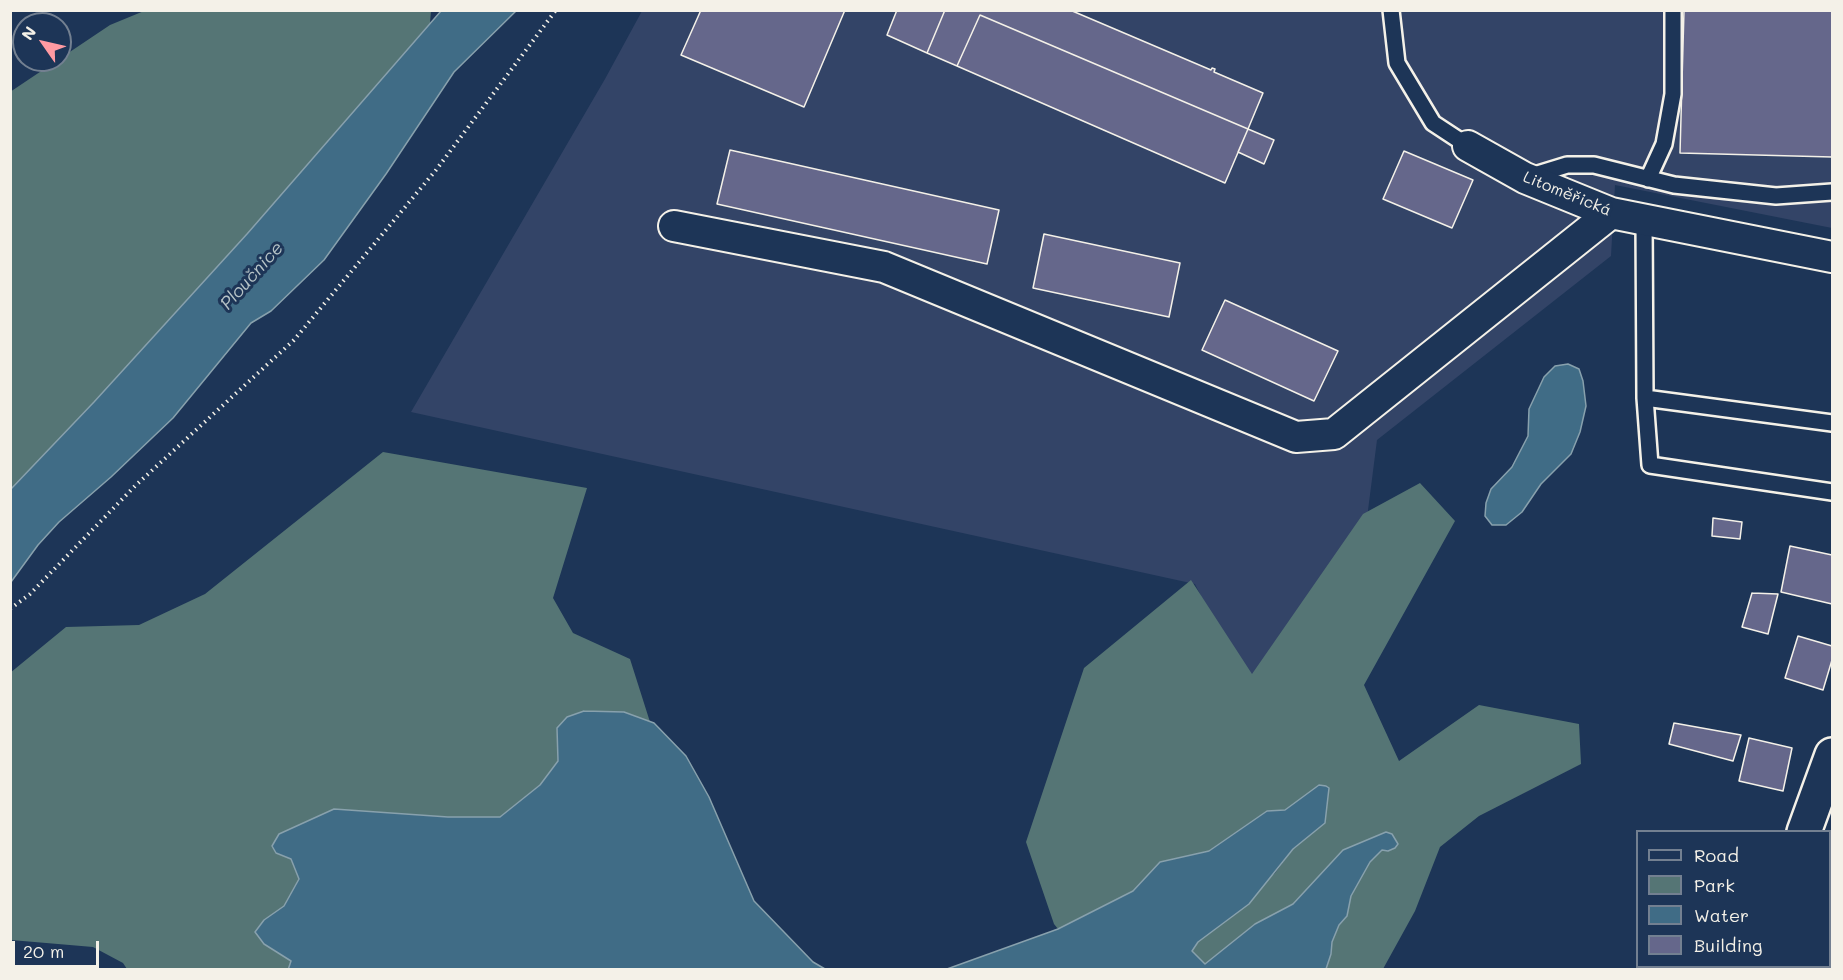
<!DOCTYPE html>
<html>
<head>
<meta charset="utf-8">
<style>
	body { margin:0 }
	#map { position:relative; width:1843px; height:980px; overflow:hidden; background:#1d3557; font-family:Mali,sans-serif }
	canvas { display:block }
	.frame { position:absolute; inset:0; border:12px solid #f4f1e8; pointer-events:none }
	.legend { position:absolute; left:1636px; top:830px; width:195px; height:138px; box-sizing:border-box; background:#1d3557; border:2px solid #738091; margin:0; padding:8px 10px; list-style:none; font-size:18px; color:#f4f1e8 }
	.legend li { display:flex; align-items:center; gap:12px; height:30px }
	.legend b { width:30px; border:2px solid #738091 }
	.north { position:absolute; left:12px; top:12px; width:60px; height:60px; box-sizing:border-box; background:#1d3557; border:2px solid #738091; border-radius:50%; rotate:304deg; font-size:16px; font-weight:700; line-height:24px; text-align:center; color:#f4f1e8 }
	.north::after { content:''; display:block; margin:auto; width:21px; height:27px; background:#ff9aa2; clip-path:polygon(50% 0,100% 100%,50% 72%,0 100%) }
	.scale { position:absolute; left:12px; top:941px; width:87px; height:27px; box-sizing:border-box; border:3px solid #f4f1e8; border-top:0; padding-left:8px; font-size:18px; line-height:21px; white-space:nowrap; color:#f4f1e8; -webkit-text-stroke:4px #1d3557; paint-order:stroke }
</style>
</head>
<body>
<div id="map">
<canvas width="1843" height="980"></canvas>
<div class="frame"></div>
<ul class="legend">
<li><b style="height:8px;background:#1d3557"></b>Road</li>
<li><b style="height:16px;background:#557575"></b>Park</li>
<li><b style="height:16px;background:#406c86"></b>Water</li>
<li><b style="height:16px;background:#65678b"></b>Building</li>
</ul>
<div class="north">N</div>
<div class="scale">20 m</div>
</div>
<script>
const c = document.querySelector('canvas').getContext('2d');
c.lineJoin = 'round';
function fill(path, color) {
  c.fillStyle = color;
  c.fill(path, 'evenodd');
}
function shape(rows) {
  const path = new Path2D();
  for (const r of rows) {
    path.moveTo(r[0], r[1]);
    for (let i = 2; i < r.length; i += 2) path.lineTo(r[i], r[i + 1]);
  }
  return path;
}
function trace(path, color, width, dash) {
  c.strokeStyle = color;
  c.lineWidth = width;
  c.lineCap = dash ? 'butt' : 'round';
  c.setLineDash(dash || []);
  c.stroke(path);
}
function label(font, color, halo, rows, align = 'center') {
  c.font = font + ' Mali,sans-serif';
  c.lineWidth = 6;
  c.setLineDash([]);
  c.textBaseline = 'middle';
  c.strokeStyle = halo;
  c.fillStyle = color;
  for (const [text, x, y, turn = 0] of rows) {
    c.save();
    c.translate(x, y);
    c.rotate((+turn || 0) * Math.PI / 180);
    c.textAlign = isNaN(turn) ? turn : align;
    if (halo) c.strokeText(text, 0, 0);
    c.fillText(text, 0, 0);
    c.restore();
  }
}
fill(shape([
	[642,11,1832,11,1832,228,1615,185,1611,256,1377,440,1367,518,1245,686,1195,584,411,412,605,79],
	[1832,879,1832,969,1799,969,1800,967,1830,966,1830,887]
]), '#334467');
fill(shape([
	[144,11,431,11,430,23,247,234,94,402,11,489,10,92,110,25],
	[383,452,587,488,553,598,573,633,630,659,650,722,624,712,557,728,558,761,540,785,500,817,448,817,413,815,276,853,291,859,299,879,284,907,264,920,264,944,292,961,288,969,127,969,123,963,93,947,11,940,10,673,66,627,139,625,205,594],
	[1420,483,1455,521,1364,685,1399,761,1479,705,1579,724,1581,764,1479,816,1440,847,1415,911,1383,969,1326,969,1331,954,1332,942,1339,925,1347,916,1351,896,1363,873,1370,862,1382,850,1388,851,1395,848,1343,850,1293,904,1255,924,1205,965,1192,951,1198,942,1275,873,1293,849,1325,823,1299,802,1285,810,1267,811,1209,851,1160,862,1133,891,1058,929,1054,924,1026,842,1084,668,1191,580,1252,674,1363,514]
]), '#557575');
const water = shape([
	[441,11,516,11,454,72,386,174,324,260,271,311,251,323,173,418,111,477,59,522,38,545,11,582,11,489,94,402,247,234,441,11],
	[1568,364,1579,369,1583,381,1586,406,1580,432,1571,454,1541,484,1522,512,1506,525,1492,525,1485,516,1486,503,1491,489,1512,467,1528,436,1529,409,1544,377,1555,366,1568,364],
	[584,711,624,712,654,723,686,756,709,797,754,901,813,962,825,969,288,970,291,961,264,944,255,932,264,920,284,906,299,879,291,859,276,853,272,846,279,834,334,809,448,817,500,817,540,785,558,761,557,728,567,717,584,711],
	[1319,785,1326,786,1329,788,1325,823,1293,849,1249,904,1198,942,1192,951,1205,964,1255,924,1293,904,1343,850,1386,832,1392,834,1398,844,1395,848,1388,851,1382,850,1370,862,1351,896,1347,916,1339,925,1332,942,1331,954,1326,969,947,969,1058,929,1133,891,1160,862,1209,851,1267,811,1285,810,1319,785]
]);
fill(water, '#406c86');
trace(water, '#88a1ad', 1.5);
const building = shape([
	[701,10,845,10,804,107,681,55,701,10],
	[897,10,945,10,927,53,887,35,897,10],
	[945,10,1070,10,1211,70,1212,68,1215,69,1214,72,1263,93,1248,129,980,15,957,66,927,53,945,10],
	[1684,10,1832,10,1832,157,1680,153,1684,10],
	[980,15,1248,129,1225,183,957,66,980,15],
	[1248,129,1274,140,1264,164,1238,152,1248,129],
	[730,150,999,210,987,264,717,204,730,150],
	[1404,151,1473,180,1452,228,1383,199,1404,151],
	[1044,234,1180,263,1169,317,1033,288,1044,234],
	[1225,300,1338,351,1314,401,1202,350,1225,300],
	[1713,518,1742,522,1740,539,1712,536,1713,518],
	[1790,546,1832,555,1832,604,1781,592,1790,546],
	[1752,593,1778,594,1768,634,1742,627,1752,593],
	[1798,636,1832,646,1832,660,1823,690,1785,678,1798,636],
	[1674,723,1741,735,1733,761,1669,744,1674,723],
	[1749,738,1792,748,1783,791,1739,781,1749,738],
	[1680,966,1724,966,1723,970,1679,970,1680,966]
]);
fill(building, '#65678b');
trace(building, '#f4f1e8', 1.5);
const service = shape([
	[1391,10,1397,63,1433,123,1468,146],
	[1528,177,1567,165,1594,165,1674,185,1776,196,1832,192],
	[1648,179,1664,144,1673,94,1673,10],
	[1644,219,1645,398,1650,465,1832,492],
	[1645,398,1832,423]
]);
const minor = shape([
	[1468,146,1525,178,1611,213,1832,257],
	[674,226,884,267,1296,437,1334,434,1611,213]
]);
const tertiary = shape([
	[1804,832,1832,755],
	[1751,970,1753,966]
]);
trace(service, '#f4f1e8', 20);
trace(minor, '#f4f1e8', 34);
trace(tertiary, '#f4f1e8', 38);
trace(shape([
	[10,609,30,594,135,486,294,340,436,170,556,10]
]), '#f4f1e8', 4, [1.5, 4.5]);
trace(service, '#1d3557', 15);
trace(minor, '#1d3557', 30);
trace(tertiary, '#1d3557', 33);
label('16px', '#f4f1e8', '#1d3557', [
	["Litoměřická",1567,194,22]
]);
label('italic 18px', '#b5c2c6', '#1d3557', [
	["Ploučnice",252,276,-48]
]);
</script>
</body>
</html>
